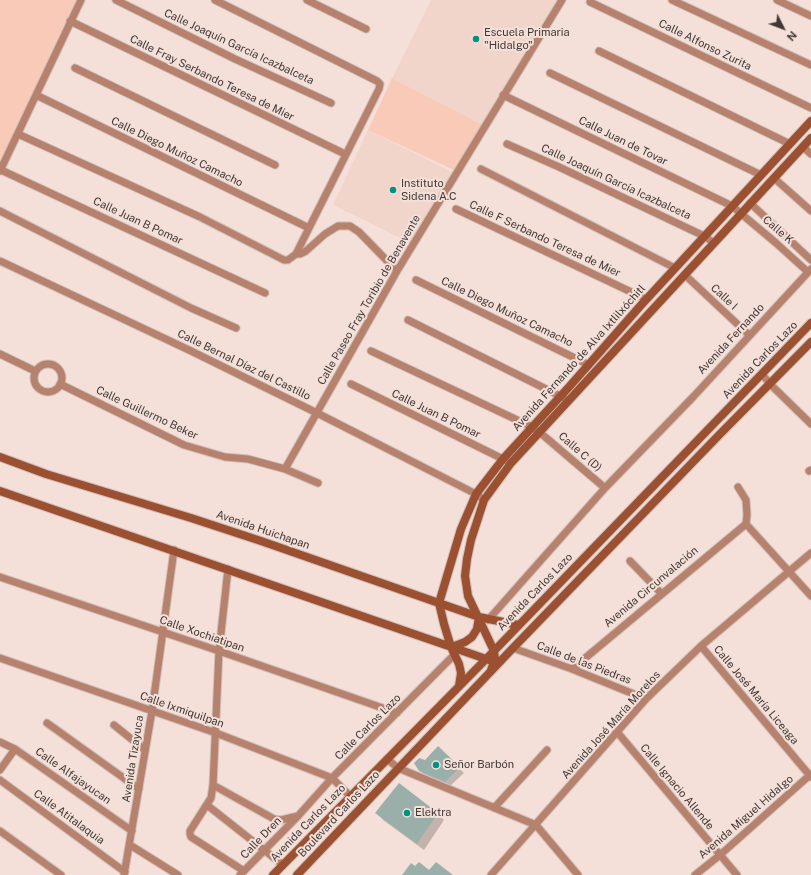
<!DOCTYPE html>
<html>
<head>
<meta charset="utf-8">
<style>
	body { margin:0 }
	#map { position:relative; width:811px; height:875px; overflow:hidden; background:#f4e0d9; font-family:"Public Sans",sans-serif }
	canvas { display:block }
	.north { position:absolute; left:763px; top:8px; width:40px; height:40px; -webkit-text-stroke:3px #f4e0d9; paint-order:stroke; rotate:132deg; font-size:11px; font-weight:700; line-height:16px; text-align:center; color:#403835 }
	.north::after { content:''; display:block; margin:auto; width:14px; height:18px; background:#403835; clip-path:polygon(50% 0,100% 100%,50% 72%,0 100%) }
</style>
</head>
<body>
<div id="map">
<canvas width="811" height="875"></canvas>
<div class="north">N</div>
</div>
<script>
const c = document.querySelector('canvas').getContext('2d');
c.lineJoin = 'round';
function fill(path, color) {
  c.fillStyle = color;
  c.fill(path, 'evenodd');
}
function shape(rows) {
  const path = new Path2D();
  for (const r of rows) {
    if (r.length === 3) {
      path.moveTo(r[0] + r[2], r[1]);
      path.arc(r[0], r[1], r[2], 0, 2 * Math.PI);
      continue;
    }
    path.moveTo(r[0], r[1]);
    for (let i = 2; i < r.length; i += 2) path.lineTo(r[i], r[i + 1]);
  }
  return path;
}
function trace(path, color, width, dash) {
  c.strokeStyle = color;
  c.lineWidth = width;
  c.lineCap = dash ? 'butt' : 'round';
  c.setLineDash(dash || []);
  c.stroke(path);
}
function label(font, color, halo, rows, align = 'center') {
  c.font = font + ' "Public Sans",sans-serif';
  c.lineWidth = 4;
  c.setLineDash([]);
  c.textBaseline = 'middle';
  c.strokeStyle = halo;
  c.fillStyle = color;
  for (const [text, x, y, turn = 0] of rows) {
    c.save();
    c.translate(x, y);
    c.rotate((+turn || 0) * Math.PI / 180);
    c.textAlign = isNaN(turn) ? turn : align;
    if (halo) c.strokeText(text, 0, 0);
    c.fillText(text, 0, 0);
    c.restore();
  }
}
fill(shape([
	[431,0,566,0,485,126,392,78],
	[368,130,456,174,413,244,333,205]
]), '#f1d5ca');
fill(shape([
	[0,0,80,0,0,162],
	[392,78,485,126,458,172,368,130]
]), '#facab8');
fill(shape([
	[438,747,464,773,450,786,426,776,420,771,425,762],
	[399,784,438,814,444,820,424,850,383,820,377,813]
]), '#0003');
fill(shape([
	[438,746,460,767,445,782,419,771,414,763,419,758,425,760],
	[399,783,438,813,417,844,375,813],
	[419,862,429,870,436,862,453,875,402,875,411,863,415,866]
]), '#9aafaa');
const street = shape([
	[116,0,235,59,331,103],
	[307,0,366,29],
	[672,0,811,65],
	[777,0,811,16],
	[590,2,811,108],
	[70,21,345,154],
	[599,51,790,144],
	[75,68,275,165],
	[550,73,761,175],
	[36,95,309,228],
	[503,95,732,206,776,243,808,272],
	[18,134,200,217,284,260,288,260,296,254,309,228,379,89,380,84,377,81,215,0],
	[507,144,559,167,704,236,714,243],
	[803,147,811,154],
	[481,169,675,268],
	[1,170,265,293],
	[0,171,81,0],
	[774,178,811,211],
	[750,203,811,260],
	[456,209,646,299],
	[0,211,191,308,236,328],
	[296,254,300,254,306,251,325,234,338,226,350,226,359,232,397,271],
	[0,261,189,350,317,413,476,494,484,500],
	[685,275,749,335],
	[416,280,589,365],
	[408,320,564,398],
	[371,351,532,427,544,436,605,488],
	[0,354,35,371],
	[48,378,14],
	[762,374,770,384,811,424],
	[60,384,184,445,225,457,248,459,285,469,318,483],
	[351,384,507,461],
	[285,469,397,271,562,0],
	[809,471,811,470],
	[738,487,746,500,747,515,746,524],
	[746,524,811,596],
	[630,561,661,593],
	[228,569,219,651,213,785,211,798,190,831,190,834,191,837,244,871],
	[0,577,219,651,397,713],
	[488,620,605,488,694,396,811,269],
	[701,646,811,777],
	[513,648,572,669,646,699],
	[0,658,216,733,332,778,350,796],
	[572,669,746,524],
	[47,723,139,789],
	[114,725,145,750],
	[618,733,737,875],
	[0,742,15,749,132,831],
	[387,759,398,768,536,825,578,875],
	[0,770,15,749],
	[0,780,125,872],
	[213,785,274,819,281,820,298,816],
	[207,805,283,865],
	[494,808,547,750],
	[0,831,61,875],
	[130,845,178,875],
	[124,875,152,711,174,550],
	[240,875,298,816,332,778,455,654],
	[491,875,646,699,701,646,811,553],
	[695,875,720,855,811,774]
]);
const secondary = shape([
	[0,457,46,474,191,518,261,541,479,617,518,625],
	[0,491,489,660],
	[452,647,465,642,472,637,477,629,479,617],
	[491,670,495,659,494,651,468,596,465,576,467,559,471,540,484,500,511,463,811,138],
	[459,686,461,673,459,664,451,647,444,624,439,603,461,529,476,494,503,459,569,387,642,304,811,121],
	[273,875,494,651,811,323],
	[297,875,513,648,720,434,811,342]
]);
trace(street, '#d0beb8', 9);
trace(secondary, '#d0beb8', 10);
trace(street, '#b7826d', 7);
trace(secondary, '#9b5031', 8);
for (const [x, y, r, color] of [
	[476,39,4,"#00927e"],
	[393,190,4,"#00927e"],
	[436,765,4,"#00927e"],
	[407,813,4,"#00927e"]
]) {
  const dot = new Path2D();
  dot.arc(x, y, r, 0, 2 * Math.PI);
  c.fillStyle = color;
  c.fill(dot);
  trace(dot, '#f4e0d9', 1.5);
}
label('11px', '#403835', '#f4e0d9', [
	["Escuela Primaria",484,33],
	["\"Hidalgo\"",484,46],
	["Instituto",401,184],
	["Sidena A.C",401,197],
	["Señor Barbón",444,765],
	["Elektra",415,813]
], 'left');
label('11px', '#403835', '#f4e0d9', [
	["Calle Alfonso Zurita",705,45,26],
	["Calle Joaquín García Icazbalceta",239,47,25],
	["Calle Fray Serbando Teresa de Mier",212,78,26],
	["Calle Juan de Tovar",623,141,26],
	["Calle Diego Muñoz Camacho",177,152,26],
	["Calle Joaquín García Icazbalceta",616,182,25],
	["Calle Juan B Pomar",138,221,25],
	["Calle K",778,230,41],
	["Calle F Serbando Teresa de Mier",545,239,25],
	["Calle I",724,297,43],
	["Calle Paseo Fray Toribio de Benavente",369,300,-60],
	["Calle Diego Muñoz Camacho",507,312,26],
	["Avenida Fernando",731,339,-47],
	["Avenida Fernando de Alva Ixtlilxóchitl",579,358,-48],
	["Avenida Carlos Lazo",760,360,-46],
	["Calle Bernal Díaz del Castillo",244,365,26],
	["Calle Guillermo Beker",147,413,25],
	["Calle Juan B Pomar",436,414,26],
	["Calle C (D)",580,452,41],
	["Avenida Huichapan",263,530,19],
	["Avenida Circunvalación",651,587,-40],
	["Avenida Carlos Lazo",535,592,-46],
	["Calle Xochiatipan",202,634,19],
	["Calle de las Piedras",584,663,21],
	["Calle José María Liceaga",756,695,50],
	["Calle Ixmiquilpan",182,710,19],
	["Avenida José María Morelos",611,725,-48],
	["Calle Carlos Lazo",368,727,-45],
	["Avenida Tizayuca",133,759,-81],
	["Calle Alfajayucan",73,776,35],
	["Calle Ignacio Allende",677,787,50],
	["Boulevard Carlos Lazo",339,814,-47],
	["Calle Atitalaquia",69,817,36],
	["Avenida Miguel Hidalgo",746,817,-41],
	["Avenida Carlos Lazo",308,823,-46],
	["Calle Dren",261,838,-46]
]);
</script>
</body>
</html>
